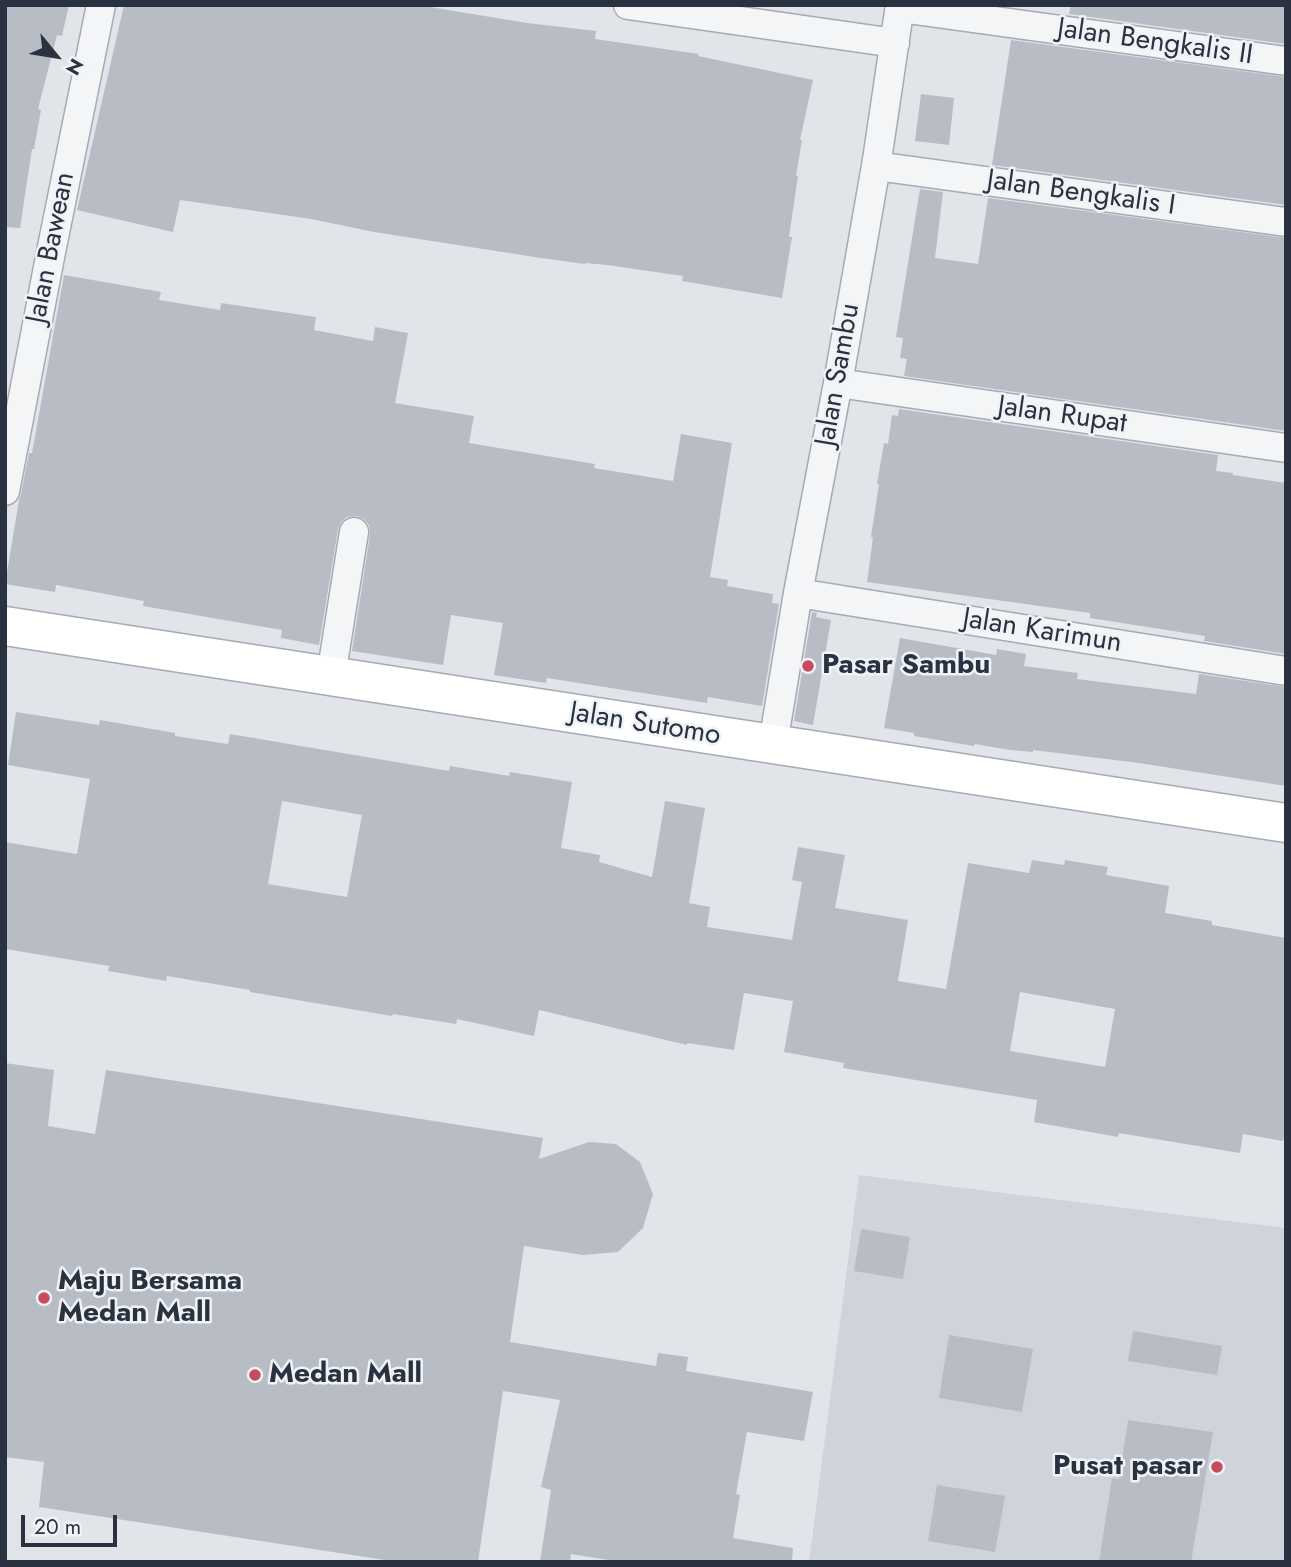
<!DOCTYPE html>
<html>
<head>
<meta charset="utf-8">
<style>
	body { margin:0 }
	#map { position:relative; width:1291px; height:1567px; overflow:hidden; background:#e1e4e9; font-family:Jost,sans-serif }
	canvas { display:block }
	.frame { position:absolute; inset:0; border:7px solid #2a3140; pointer-events:none }
	.north { position:absolute; left:21px; top:21px; width:70px; height:70px; -webkit-text-stroke:5px #f0f3f6; paint-order:stroke; rotate:120deg; font-size:19px; font-weight:700; line-height:28px; text-align:center; color:#2a3140 }
	.north::after { content:''; display:block; margin:auto; width:24px; height:32px; background:#2a3140; clip-path:polygon(50% 0,100% 100%,50% 72%,0 100%) }
	.scale { position:absolute; left:21px; top:1515px; width:96px; height:32px; box-sizing:border-box; border:4px solid #2a3140; border-top:0; padding-left:9px; font-size:21px; line-height:24px; white-space:nowrap; color:#2a3140; -webkit-text-stroke:5px #f0f3f6; paint-order:stroke }
</style>
</head>
<body>
<div id="map">
<canvas width="1291" height="1567"></canvas>
<div class="frame"></div>
<div class="north">N</div>
<div class="scale">20 m</div>
</div>
<script>
const c = document.querySelector('canvas').getContext('2d');
c.lineJoin = 'round';
function fill(path, color) {
  c.fillStyle = color;
  c.fill(path, 'evenodd');
}
function shape(rows) {
  const path = new Path2D();
  for (const r of rows) {
    path.moveTo(r[0], r[1]);
    for (let i = 2; i < r.length; i += 2) path.lineTo(r[i], r[i + 1]);
  }
  return path;
}
function trace(path, color, width, dash) {
  c.strokeStyle = color;
  c.lineWidth = width;
  c.lineCap = dash ? 'butt' : 'round';
  c.setLineDash(dash || []);
  c.stroke(path);
}
function label(font, color, halo, rows, align = 'center') {
  c.font = font + ' Jost,sans-serif';
  c.lineWidth = 5;
  c.setLineDash([]);
  c.textBaseline = 'middle';
  c.strokeStyle = halo;
  c.fillStyle = color;
  for (const [text, x, y, turn = 0] of rows) {
    c.save();
    c.translate(x, y);
    c.rotate((+turn || 0) * Math.PI / 180);
    c.textAlign = isNaN(turn) ? turn : align;
    if (halo) c.strokeText(text, 0, 0);
    c.fillText(text, 0, 0);
    c.restore();
  }
}
fill(shape([
	[859,1175,1286,1228,1286,1562,809,1562]
]), '#cfd3db');
fill(shape([
	[5,5,69,5,62,36,57,35,38,109,41,110,34,149,32,149,20,228,5,227],
	[124,5,418,5,527,23,596,31,595,39,699,54,698,56,813,80,800,140,802,140,796,176,798,176,789,237,792,237,782,298,682,281,683,276,607,265,585,263,585,264,541,258,374,232,311,219,180,200,173,232,77,210],
	[1071,5,1286,5,1286,44,1069,14],
	[1011,40,1286,77,1286,205,992,165],
	[921,94,954,98,949,145,915,141],
	[920,189,943,192,935,258,978,264,988,198,1286,238,1286,431,904,376,907,359,900,358,903,338,896,337],
	[64,275,161,292,159,300,220,310,221,303,316,317,314,330,373,341,375,327,408,333,395,403,474,416,469,443,595,464,594,468,673,481,681,434,732,443,710,577,728,580,727,586,773,594,772,603,779,604,762,706,708,697,707,703,547,678,546,683,494,675,503,623,451,615,443,665,352,651,370,535,369,525,364,519,357,516,347,517,341,522,338,529,319,645,281,638,282,630,143,606,144,601,56,585,55,592,5,584,19,500,21,494,29,453,32,453],
	[899,409,1218,455,1216,471,1233,473,1233,475,1286,483,1286,654,1204,641,1205,636,1090,618,1090,613,867,582,873,537,871,537,879,484,877,484,884,443,888,444,892,415,898,416],
	[812,612,817,613,816,617,831,620,813,725,794,721],
	[900,638,996,655,997,649,1026,654,1024,666,1078,673,1077,679,1196,694,1199,674,1286,687,1286,786,1139,763,1033,750,1033,752,1010,750,975,744,974,746,914,736,914,733,884,728],
	[16,712,99,725,100,720,175,733,175,736,228,744,230,734,449,771,450,766,509,776,510,772,572,782,561,848,600,855,599,862,652,877,665,801,705,808,689,903,710,907,707,927,792,940,802,882,792,880,798,847,845,855,835,908,908,920,898,981,946,989,968,863,1029,873,1032,860,1064,865,1065,860,1108,867,1106,875,1169,886,1165,913,1212,921,1212,925,1286,938,1286,1127,1283,1141,1243,1134,1240,1153,1119,1133,1118,1137,1034,1122,1037,1100,843,1068,844,1063,784,1052,793,1001,744,993,734,1050,687,1043,687,1045,539,1010,534,1036,457,1019,456,1024,393,1014,392,1016,250,992,250,990,167,976,166,981,108,971,109,966,5,949,5,842,77,854,90,779,8,765],
	[282,801,362,815,347,897,268,884],
	[1020,992,1115,1009,1105,1067,1010,1051],
	[5,1063,54,1070,48,1126,95,1134,106,1070,543,1138,539,1159,589,1142,616,1144,640,1162,653,1194,643,1228,618,1252,583,1255,524,1246,510,1342,656,1366,658,1353,688,1357,686,1371,813,1392,804,1441,747,1432,736,1494,740,1495,733,1538,793,1548,792,1562,621,1562,571,1554,570,1562,540,1562,551,1490,541,1487,560,1400,503,1391,478,1562,398,1562,39,1507,44,1462,5,1457],
	[861,1229,910,1237,903,1279,854,1271],
	[1133,1331,1222,1346,1217,1375,1128,1361],
	[949,1335,1033,1349,1022,1412,939,1398],
	[1128,1420,1213,1432,1191,1562,1099,1562,1112,1478,1119,1479],
	[937,1485,1005,1496,995,1552,928,1541]
]), '#b8bdc5');
const minor = shape([
	[628,5,895,43],
	[900,8,1286,61],
	[876,166,1286,222],
	[838,383,1286,448],
	[5,491,50,257,101,5],
	[798,593,1286,671],
	[331,676,354,532],
	[773,744,798,593,838,383,877,160,900,5]
]);
const secondary = shape([
	[5,626,1286,823]
]);
trace(minor, '#a6abb3', 31);
trace(secondary, '#a6abb3', 41);
trace(minor, '#f3f5f7', 28);
trace(secondary, '#fff', 38);
for (const [x, y, r, color] of [
	[808,666,7,"#c84b5d"],
	[44,1298,7,"#c84b5d"],
	[255,1375,7,"#c84b5d"],
	[1217,1467,7,"#c84b5d"]
]) {
  const dot = new Path2D();
  dot.arc(x, y, r, 0, 2 * Math.PI);
  c.fillStyle = color;
  c.fill(dot);
  trace(dot, '#f0f3f6', 2.5);
}
label('28px', '#2a3140', '#f0f3f6', [
	["Jalan Bengkalis II",1155,43,8],
	["Jalan Bengkalis I",1081,194,8],
	["Jalan Bawean",52,248,-79],
	["Jalan Sambu",839,375,-80],
	["Jalan Rupat",1062,416,8],
	["Jalan Karimun",1042,632,9],
	["Jalan Sutomo",645,725,9]
]);
label('bold 28px', '#2a3140', '#f0f3f6', [
	["Pasar Sambu",822,666],
	["Maju Bersama",58,1282],
	["Medan Mall",58,1314],
	["Medan Mall",269,1375],
	["Pusat pasar",1203,1467,"right"]
], 'left');
</script>
</body>
</html>
